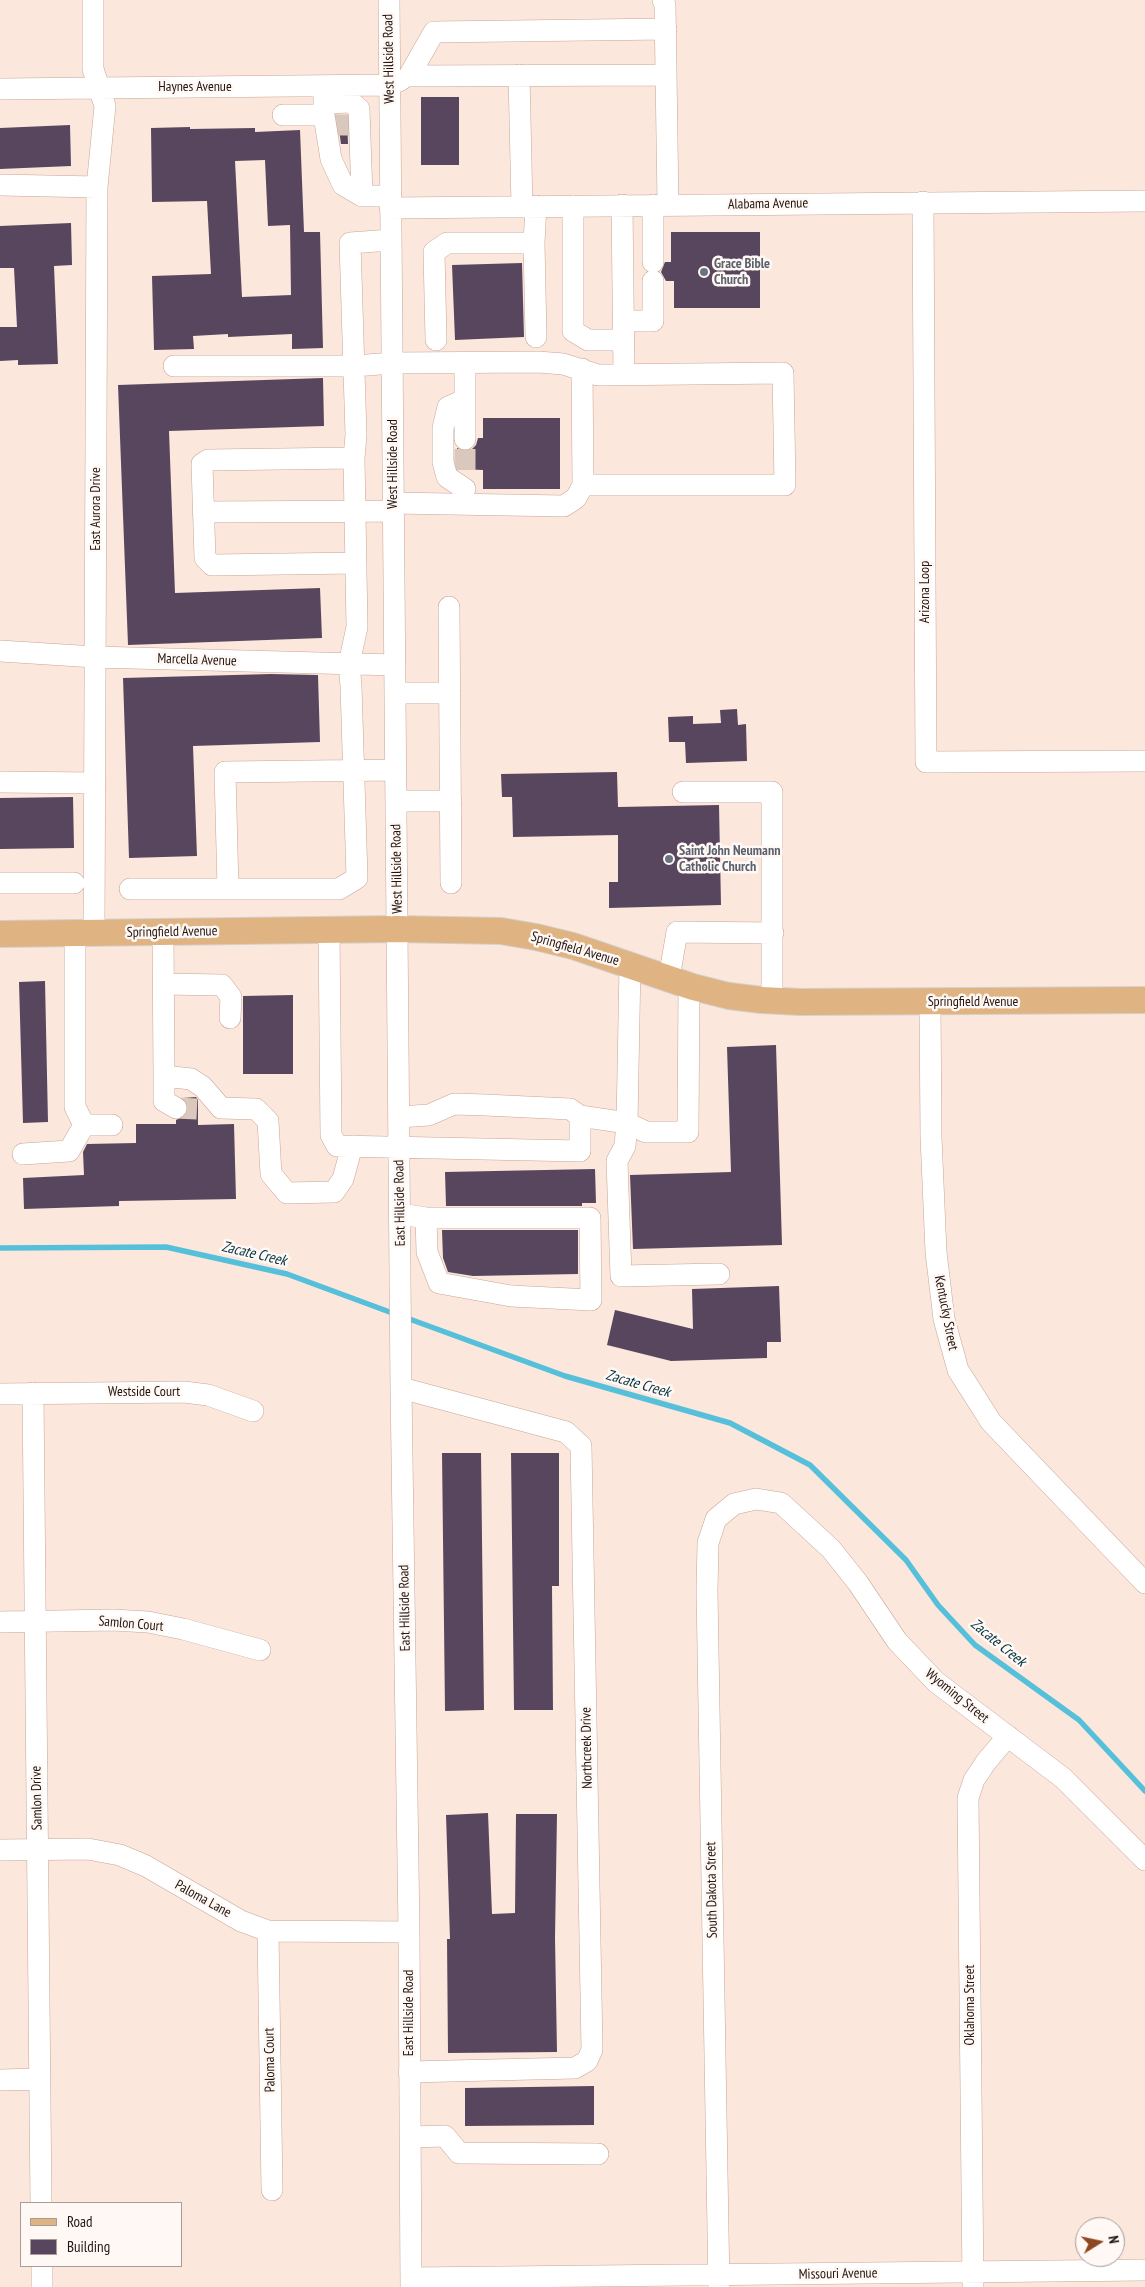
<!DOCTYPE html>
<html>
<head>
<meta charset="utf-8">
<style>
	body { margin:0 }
	#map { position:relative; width:1145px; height:2287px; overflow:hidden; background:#fce7dc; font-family:"PT Sans Narrow",sans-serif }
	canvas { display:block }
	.legend { position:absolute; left:20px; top:2202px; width:162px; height:65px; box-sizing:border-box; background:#fff8f4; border:1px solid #a69d98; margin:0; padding:6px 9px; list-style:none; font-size:15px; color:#21150f }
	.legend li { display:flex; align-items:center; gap:10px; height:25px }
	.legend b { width:25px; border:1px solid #a69d98 }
	.north { position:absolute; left:1075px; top:2217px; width:50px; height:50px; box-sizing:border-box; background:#fff8f4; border:1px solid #a69d98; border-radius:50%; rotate:80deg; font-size:14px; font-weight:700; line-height:20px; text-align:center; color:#21150f }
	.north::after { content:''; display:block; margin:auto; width:18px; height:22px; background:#8d4721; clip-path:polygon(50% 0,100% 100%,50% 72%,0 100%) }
</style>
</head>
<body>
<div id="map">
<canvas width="1145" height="2287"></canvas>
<ul class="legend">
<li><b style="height:6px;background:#dfb382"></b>Road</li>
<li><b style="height:14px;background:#58465e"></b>Building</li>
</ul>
<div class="north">N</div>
</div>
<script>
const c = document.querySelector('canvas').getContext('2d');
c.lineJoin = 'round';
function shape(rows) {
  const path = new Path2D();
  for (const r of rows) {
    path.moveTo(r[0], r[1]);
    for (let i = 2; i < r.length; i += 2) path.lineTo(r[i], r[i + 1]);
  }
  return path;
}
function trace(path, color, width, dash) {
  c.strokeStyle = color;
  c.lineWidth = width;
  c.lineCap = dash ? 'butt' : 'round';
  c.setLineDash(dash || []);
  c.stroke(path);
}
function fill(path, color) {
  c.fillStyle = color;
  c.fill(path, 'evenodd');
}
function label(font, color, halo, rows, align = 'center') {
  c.font = font + ' "PT Sans Narrow",sans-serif';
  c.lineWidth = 5;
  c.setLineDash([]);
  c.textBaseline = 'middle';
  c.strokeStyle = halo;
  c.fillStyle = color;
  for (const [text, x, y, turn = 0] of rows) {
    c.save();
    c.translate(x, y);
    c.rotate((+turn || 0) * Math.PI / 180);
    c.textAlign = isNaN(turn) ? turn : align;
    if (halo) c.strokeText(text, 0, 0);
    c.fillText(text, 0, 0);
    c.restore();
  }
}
trace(shape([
	[0,1248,166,1247,287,1274,395,1314],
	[404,1317,565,1376,730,1423,810,1465,906,1560,938,1605,975,1645,1079,1720,1145,1791]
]), '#56c0db', 5.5);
fill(shape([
	[421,97,459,97,459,165,421,165],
	[337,115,347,115,348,144,341,144],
	[70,125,71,166,0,169,0,128],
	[190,127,190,129,255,128,255,132,300,130,304,232,320,232,323,348,292,349,292,334,228,337,228,334,193,336,194,349,154,350,152,276,211,274,207,201,152,202,151,128],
	[265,160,268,226,290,225,291,295,242,297,235,161],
	[71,223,72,265,54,266,58,364,18,365,18,360,0,361,0,327,17,327,14,268,0,268,0,226],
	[671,232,760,232,760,308,674,308,674,281,666,281,661,272,665,262,671,262],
	[522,263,524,337,455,340,452,265],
	[323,378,324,426,169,431,175,593,320,588,322,638,128,645,118,385],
	[483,418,560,418,560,489,483,489,483,470,458,469,457,448,465,451,471,450,476,445,478,438,483,438],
	[271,674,318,675,320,742,193,746,197,856,129,858,123,678],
	[737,709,738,725,746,724,747,761,686,763,685,742,669,742,668,717,693,716,693,724,721,723,720,710],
	[617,772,618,807,719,805,721,905,609,908,609,882,618,882,618,835,513,837,512,797,502,797,501,774],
	[73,797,74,848,0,849,0,798],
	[45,981,48,1122,23,1123,19,982],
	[293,995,293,1074,243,1074,243,996],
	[776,1045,782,1245,633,1249,630,1175,731,1172,727,1047],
	[196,1097,198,1100,198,1125,234,1124,236,1199,119,1201,119,1206,24,1209,23,1178,84,1175,83,1152,87,1144,136,1143,136,1124,176,1124,176,1120,186,1115,188,1109,187,1102,183,1098],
	[595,1169,596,1203,582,1203,582,1206,446,1206,445,1172],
	[442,1230,578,1230,578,1274,473,1276,448,1272,443,1258],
	[779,1286,781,1342,767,1342,767,1358,671,1361,607,1345,615,1310,693,1329,692,1289],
	[442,1453,481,1453,484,1710,445,1711],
	[511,1453,559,1453,559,1586,552,1586,553,1710,514,1710],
	[488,1813,492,1914,515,1913,516,1814,557,1814,555,1938,557,2052,448,2053,447,1939,450,1939,446,1815],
	[594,2086,594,2125,465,2126,465,2088]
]), '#58465e');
trace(shape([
	[335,125,353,125],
	[465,470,465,439],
	[176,1108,198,1109]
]), '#dbc8bd', 21, [21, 11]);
const minor = shape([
	[93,0,93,69,105,106,97,187,94,933],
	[389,0,401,1388,409,1932,411,2287],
	[663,0,665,5,668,205],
	[666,29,434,32,409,76,666,75],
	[519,75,522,206],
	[324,86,324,115,331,159,343,185,362,196,390,196],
	[0,89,389,85,401,80],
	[324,103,351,102,359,109,362,196],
	[283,115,324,115],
	[0,185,97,187],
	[923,202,926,762,1145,761],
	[622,205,624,375],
	[653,205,653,262],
	[536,206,534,243,536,337],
	[573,206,573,331,588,340,624,340],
	[390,208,1145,201],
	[623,321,653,321,653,281],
	[436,340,434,252,447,243,534,243],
	[465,363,465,439],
	[174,366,355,366,392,363,538,362,563,364,598,375,783,373,785,485,583,485,576,498,564,506,393,503],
	[582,369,583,485],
	[464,400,448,407,443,428,443,462,447,477,465,489],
	[354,458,208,460,202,464,205,558,212,565,356,563],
	[203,512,393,511],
	[449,607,451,883],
	[0,651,95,657,395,665],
	[395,693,450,693],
	[0,782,95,783],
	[683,792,772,792,772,1001],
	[396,801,451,801],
	[0,883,74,883],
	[130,889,339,889,357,878,351,686,349,664,357,627,354,458,356,435,350,243,391,240],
	[228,889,225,772,396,770],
	[329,930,331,1135,337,1146,580,1151,580,1116],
	[163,932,164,1076,191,1079,203,1087,221,1108,256,1109,268,1121,271,1174,287,1193,334,1192,343,1179,352,1146],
	[75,933,75,1107,84,1125,112,1125],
	[630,965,627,1123,625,1146,617,1161,621,1276,719,1274],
	[669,978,677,932,773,933],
	[164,984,222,985,231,997,230,1018],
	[930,1002,931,1137,936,1252,944,1319,958,1370,991,1422,1145,1583],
	[164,1076,164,1101,176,1108],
	[399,1117,429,1115,454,1104,485,1105,570,1109,580,1116,627,1123,646,1132,688,1132,689,985],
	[23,1154,69,1151,84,1125],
	[400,1214,426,1218,590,1218,591,1300,511,1296,439,1283,427,1252,426,1218],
	[401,1388,566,1432,581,1446,592,2050,587,2061,575,2068,409,2072],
	[33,1393,41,2203],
	[0,1394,184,1392,208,1395,253,1411],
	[0,1622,113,1620,148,1622,183,1629,260,1650],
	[0,1850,88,1849,120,1855,146,1866,241,1921,268,1931,409,1932],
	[268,1931,272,2190],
	[0,2080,40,2079],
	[410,2137,445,2136,459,2153,598,2154],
	[42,2266,42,2287],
	[411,2278,1145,2270],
	[973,2286,968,1798,974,1780,986,1762,1008,1736],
	[719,2287,707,1591,708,1543,716,1519,734,1504,756,1499,781,1503,831,1549,858,1583,897,1641,936,1682,1063,1778,1145,1860]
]);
const major = shape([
	[0,934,397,929,501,931,536,937,573,946,693,987,729,996,762,1000,800,1002,1145,1000]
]);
trace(minor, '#c7a695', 22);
trace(major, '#d3d0cf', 28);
trace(minor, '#fff', 21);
trace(major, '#dfb382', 26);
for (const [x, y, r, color] of [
	[704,272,5,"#6b7280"],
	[669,859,5,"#6b7280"]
]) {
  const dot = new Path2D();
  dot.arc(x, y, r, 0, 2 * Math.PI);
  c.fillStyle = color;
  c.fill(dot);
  trace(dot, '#fff8f4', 2);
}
label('14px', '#21150f', '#fff8f4', [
	["West Hillside Road",389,59,-91],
	["Haynes Avenue",195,87],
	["Alabama Avenue",768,204,-1],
	["West Hillside Road",393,464,-90],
	["East Aurora Drive",96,509,-90],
	["Arizona Loop",925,592,-90],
	["Marcella Avenue",197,660,2],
	["West Hillside Road",397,869,-91],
	["Springfield Avenue",172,932,-1],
	["Springfield Avenue",575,949,16],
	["Springfield Avenue",973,1002],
	["East Hillside Road",400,1203,-91],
	["Kentucky Street",946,1313,79],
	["Westside Court",144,1392],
	["East Hillside Road",405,1608,-91],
	["Samlon Court",131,1624,5],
	["Wyoming Street",957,1696,39],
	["Northcreek Drive",587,1748,-91],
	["Samlon Drive",37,1798,-91],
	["South Dakota Street",712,1890,-91],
	["Paloma Lane",203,1899,29],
	["Oklahoma Street",970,2005,-90],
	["East Hillside Road",409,2013,-90],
	["Paloma Court",270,2060,-91],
	["Missouri Avenue",838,2274,-1]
]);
label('bold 14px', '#5b616d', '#fff8f4', [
	["Grace Bible",714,264],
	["Church",714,280],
	["Saint John Neumann",679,851],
	["Catholic Church",679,867]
], 'left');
label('italic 15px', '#003440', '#fff8f4', [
	["Zacate Creek",254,1254,13],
	["Zacate Creek",638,1384,16],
	["Zacate Creek",998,1643,39]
]);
</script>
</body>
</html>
